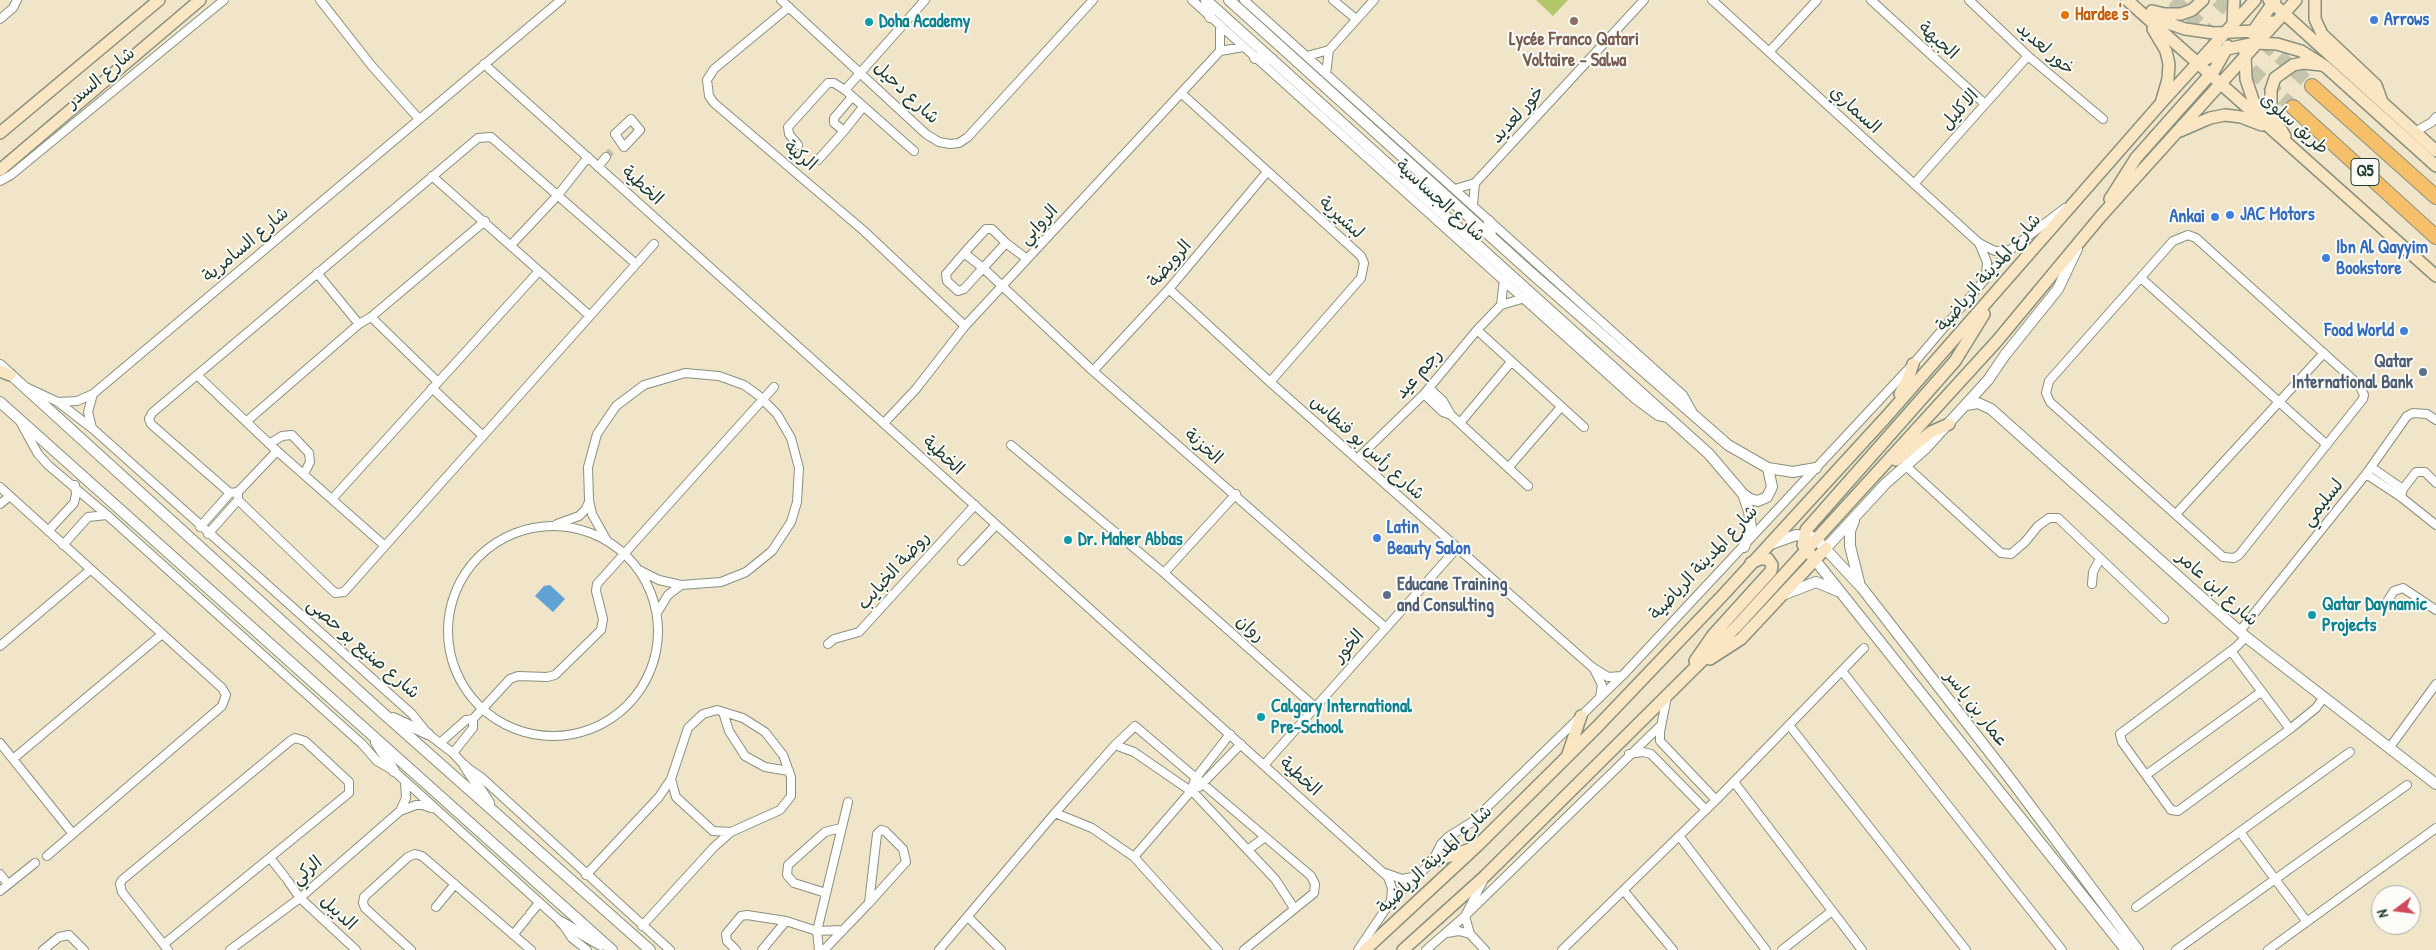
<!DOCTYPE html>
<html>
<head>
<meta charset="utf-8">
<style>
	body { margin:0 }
	#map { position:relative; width:2436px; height:950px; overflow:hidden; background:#f0e5c9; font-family:"Patrick Hand",sans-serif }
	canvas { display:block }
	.north { position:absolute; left:2371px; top:885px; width:50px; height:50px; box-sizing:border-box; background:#fdfcf7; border:1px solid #a4b0a9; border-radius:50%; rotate:255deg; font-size:14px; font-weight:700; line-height:20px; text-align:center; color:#1f3d34 }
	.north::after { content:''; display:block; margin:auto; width:18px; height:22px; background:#d1495b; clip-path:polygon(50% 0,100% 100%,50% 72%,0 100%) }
</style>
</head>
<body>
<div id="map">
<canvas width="2436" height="950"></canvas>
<div class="north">N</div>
</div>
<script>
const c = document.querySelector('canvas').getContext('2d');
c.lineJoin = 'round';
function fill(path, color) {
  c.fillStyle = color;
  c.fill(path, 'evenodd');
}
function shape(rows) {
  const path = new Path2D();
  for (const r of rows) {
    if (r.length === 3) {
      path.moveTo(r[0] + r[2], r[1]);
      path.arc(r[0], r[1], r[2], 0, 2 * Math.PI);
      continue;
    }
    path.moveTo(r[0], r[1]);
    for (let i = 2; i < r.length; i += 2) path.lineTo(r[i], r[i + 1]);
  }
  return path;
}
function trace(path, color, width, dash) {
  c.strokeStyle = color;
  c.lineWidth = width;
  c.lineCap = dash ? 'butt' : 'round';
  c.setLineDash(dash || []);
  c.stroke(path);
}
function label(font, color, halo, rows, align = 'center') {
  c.font = font + ' "Patrick Hand","Playpen Sans Arabic",sans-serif';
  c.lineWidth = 4;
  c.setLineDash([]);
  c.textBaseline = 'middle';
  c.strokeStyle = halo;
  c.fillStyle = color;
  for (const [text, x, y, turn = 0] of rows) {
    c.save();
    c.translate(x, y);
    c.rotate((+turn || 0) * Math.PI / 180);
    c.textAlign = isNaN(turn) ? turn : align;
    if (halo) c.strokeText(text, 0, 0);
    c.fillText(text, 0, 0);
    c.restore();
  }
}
fill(shape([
	[1536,0,1568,0,1553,16]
]), '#b3c669');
fill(shape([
	[550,585,565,599,553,612,535,596,544,586]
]), '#61a2d4');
trace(shape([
	[606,157,612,150]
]), '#c6c3ab', 8, [8, 4]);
trace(shape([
	[2173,0,2293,107],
	[2217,0,2312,86]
]), '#c6c3ab', 14, [14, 7]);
const minor = shape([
	[320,0,371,65,419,119],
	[781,0,926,134,939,142,950,144,959,143,968,137,1093,0],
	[1192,0,1635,399,1658,416,1668,418],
	[1244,0,1683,395,1692,411],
	[1333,0,1356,19],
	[1712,0,1979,243,1995,251,2010,250],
	[1871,0,1985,104],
	[1969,0,2028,56,2103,119],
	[789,7,714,69,707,80,709,96,714,103,864,231,965,326],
	[0,19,13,8,17,0],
	[1220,51,1220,26],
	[1769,52,1817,0],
	[1307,56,1329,50],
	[484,64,1388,877,1392,888,1391,901],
	[1326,74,1329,50,1374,0],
	[845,90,914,151],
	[1181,93,1361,256,1364,263,1361,278,1270,382],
	[852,97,834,118,834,123,844,131,863,107],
	[631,119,640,130,624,147,615,134,631,119],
	[2415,132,2432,122,2436,117],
	[798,145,789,134,788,127,828,83,834,83,845,90,925,0],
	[818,160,844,131],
	[598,167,606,157],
	[432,176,590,316],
	[0,181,11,175,224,0],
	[1914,184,2028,56],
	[1455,189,1475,183,1644,0],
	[1473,205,1475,183],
	[2188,235,2196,238,2359,385,2364,395,2363,399,2239,555,2234,558,2223,557,2050,402,2046,393,2049,381,2173,241,2188,235],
	[1979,243,1987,262,1986,278],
	[511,245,558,195,588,157],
	[964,253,983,268,964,289,958,291,947,281,946,274,964,253,986,229,992,229,1006,243],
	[1027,259,1006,243,983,268,1093,371,1386,628],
	[317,273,359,324],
	[2141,278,2327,445],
	[1169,289,1270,382,1592,667,1608,677,1621,676],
	[1501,305,1504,279],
	[371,317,438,382],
	[1477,330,1584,427],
	[1093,371,1169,289,1267,172],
	[197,375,277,451,385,546],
	[28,388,58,402,93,429,412,714,428,734,453,753,465,766,481,777,670,950],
	[432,388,482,435],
	[1429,388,1443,401,1451,415],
	[1424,394,1443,412,1451,415,1528,486],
	[58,402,77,401,93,394,561,0],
	[247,421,359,324,371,317,485,221],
	[21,423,38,454,48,465,107,515,362,744,377,761,394,771,561,922,572,938,587,950],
	[884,423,916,389,965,326,1220,51,1243,47],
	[1460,423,1511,362],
	[92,428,88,412,93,394],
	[269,444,282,436,292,435,309,453,310,462,304,474],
	[1011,445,1164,573,1315,707],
	[1357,459,1424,394,1477,330,1501,305,1525,298],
	[1906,466,2001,553,2011,554,2025,542,2038,526,2049,518,2058,518,2164,619],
	[2371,467,2403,489],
	[1508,468,1561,407],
	[2366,474,2401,497,2436,525],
	[0,487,222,688,226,695,222,706,47,856],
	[238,492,277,451],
	[230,493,151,424,149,419,152,413,478,138,491,137,636,264],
	[2401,497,2403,489,2416,472,2425,472,2436,483],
	[333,498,539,271],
	[238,500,335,593,344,592,654,244],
	[0,504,10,496],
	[2176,514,2324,353],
	[557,524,579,516,585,510,589,502],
	[553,631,105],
	[200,527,230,493,238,492,238,500,208,534],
	[48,531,74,503,76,494,75,485],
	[606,539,592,514,589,500,588,467,597,434,616,406,644,385,685,373,719,376,744,385,758,395,777,414,791,438,799,468,797,502,791,522,772,551,746,572,721,582,681,585,659,580,639,570],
	[63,545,88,517,107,515],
	[962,561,996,525],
	[1164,573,1236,494],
	[2092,584,2093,572,2100,559],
	[2388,600,2394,591,2403,588,2436,610],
	[657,613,668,595,681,585],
	[2240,631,2366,474,2407,416,2413,413,2427,414,2436,420],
	[2246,637,2236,647,2120,734,2122,742,2171,810,2178,811,2290,729,2316,708,2324,697],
	[828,644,834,639,859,632,975,505],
	[0,646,90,570],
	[2231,651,2290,729],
	[1595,671,1602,685,1600,697],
	[1842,671,2062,950],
	[1667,696,1660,732,1660,741,1716,800],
	[723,712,729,731,745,756,765,767,789,771],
	[1789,725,1966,950],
	[0,743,73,834],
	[440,743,466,720,473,719,510,679,518,676,547,677,555,675,601,630,603,619,596,591,597,584,774,387],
	[1115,745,1134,752,1195,794,1275,879,1294,908],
	[2390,747,2436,684],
	[453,753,473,728,473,719],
	[1629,754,1643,752,1651,754,1706,810],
	[13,759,161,635],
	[1264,765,1457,548],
	[2146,775,2261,692],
	[671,779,676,797,713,831,731,832],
	[1734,782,1862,950],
	[1199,787,1241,744],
	[400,811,406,798,405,782],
	[1055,813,1092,828,1134,857,1218,950],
	[2240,832,2307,922],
	[1680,837,1766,950],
	[1249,849,1265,837],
	[1134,857,1191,791,1195,779,1230,734],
	[271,859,285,877],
	[1385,873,1402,879,1418,876],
	[0,874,8,884],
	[586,875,659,797,671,779,688,728,703,714,717,710,743,718,765,732,783,755,791,777,791,796,780,810,731,832,714,847,642,926],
	[288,881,300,898,356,950],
	[1483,881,1465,916,1470,934,1485,950],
	[0,891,35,863],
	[1624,891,1673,950],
	[826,893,794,883,787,875,788,865,825,832,841,828],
	[436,907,455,884],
	[2136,907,2350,752],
	[530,914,539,903],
	[968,917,1001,950],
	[1447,933,1459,931,1470,934],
	[513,935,527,918],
	[164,944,349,793,349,782,305,741,295,738,290,741,122,880,120,884,122,892,168,950],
	[43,950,59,937,69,935,84,950],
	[230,950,300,898,400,811,416,805,423,805,431,808],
	[411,950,365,908,363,903,364,897,408,857,415,854,422,856,531,950],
	[736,950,727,941,726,934,741,916,747,915,786,921,817,931,843,930],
	[762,950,786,921],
	[819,950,817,931,848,802],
	[824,950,869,903,906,862,903,849,885,831,881,830,877,834,869,903],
	[939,950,1055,813,1115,745,1135,726,1311,876,1315,884,1314,893,1244,950],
	[1358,950,1391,901,1432,862,1441,844,1448,837,1472,822,1623,675,1913,364,2010,250,2065,208],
	[1426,950,1465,916,1661,725],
	[1562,950,1716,800,1864,648],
	[1782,950,1832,911],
	[2176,950,2407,785],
	[2268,950,2436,828]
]);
const tertiary = shape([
	[1206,0,1709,454,1743,494,1750,499,1758,501,1767,497,1772,487,1768,468],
	[1206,0,1210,17],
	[1229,0,1529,271,1728,445,1768,468,1793,472,1816,468],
	[1255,58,1272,59],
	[1489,221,1491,236],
	[0,365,384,714,650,950],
	[0,402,612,950],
	[1966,405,1978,403,1991,409,2246,637,2436,784],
	[1743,494,1749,511,1751,528,1744,547],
	[1854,521,1850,531,1850,546,1859,582],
	[1771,544,1796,535,1810,536,1816,539,1833,557,1862,588,2008,776,2138,950],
	[1826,548,1886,483,1925,449,1988,380,2005,355,2058,289,2077,249],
	[1815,560,2126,950],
	[1785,594,1816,582,1838,591],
	[393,718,428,734],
	[376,742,394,771],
	[465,766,489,803],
	[561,922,601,945]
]);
const secondary = shape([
	[2127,0,2436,276],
	[2269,0,2436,151],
	[2315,0,2315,19,2322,34,2376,85,2381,99],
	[2152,11,2165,14,2181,14,2192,10,2203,0],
	[2148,16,2185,29,2214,33,2253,31,2272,22],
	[2233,26,2234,0],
	[2153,29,2166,51,2169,64,2168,79,2162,100],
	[2252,33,2275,0],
	[2245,53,2246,79,2254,103,2263,118],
	[2206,59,2227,49,2255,43,2277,44,2301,51,2326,67,2436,166],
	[2180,131,2210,118,2225,115,2241,117,2262,125],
	[0,133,159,0],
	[2285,136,2274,118,2271,104,2271,90,2275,78,2293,65,2303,63,2322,65],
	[0,170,200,0],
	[2110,199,2136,158,2215,69,2228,46],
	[0,371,10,375],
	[1900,394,1908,379,1913,364],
	[1896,460,1931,432,1949,424],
	[1815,560,1803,545,1806,530,1955,361,1984,314],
	[1710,659,1741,639,1826,548],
	[1695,661,1713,635,1771,571,1772,565,1768,559,1760,559,1751,563],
	[1568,754,1581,716],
	[1432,862,1473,848],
	[1365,950,1477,846,1597,727,1723,595,1887,416,2162,102,2255,0],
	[1403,950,1485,876,1737,626,1997,341,2101,216,2296,0]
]);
const motorway = shape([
	[2312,86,2436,197],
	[2293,107,2436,237]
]);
trace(minor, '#88917e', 10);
trace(tertiary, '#88917e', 12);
trace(secondary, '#88917e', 14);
trace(motorway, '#88917e', 16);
trace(minor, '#fff', 8);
trace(tertiary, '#fff', 10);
trace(secondary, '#fbe6c4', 11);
trace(motorway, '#f6c06b', 14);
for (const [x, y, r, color] of [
	[2065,15,5,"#e8710a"],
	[2374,20,5,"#3f7fe0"],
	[1574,21,5,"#8d6e63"],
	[869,22,5,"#0f9aa8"],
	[2230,215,5,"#3f7fe0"],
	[2215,217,5,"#3f7fe0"],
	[2326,258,5,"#3f7fe0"],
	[2404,331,5,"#3f7fe0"],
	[2423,372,5,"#5c6f8a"],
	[1377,538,5,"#3f7fe0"],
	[1068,540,5,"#0f9aa8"],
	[1387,595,5,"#5c6f8a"],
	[2312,615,5,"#0f9aa8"],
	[1261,717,5,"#0f9aa8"]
]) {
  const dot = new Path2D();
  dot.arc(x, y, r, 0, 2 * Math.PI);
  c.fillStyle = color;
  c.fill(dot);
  trace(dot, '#fdfcf7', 2);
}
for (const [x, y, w] of [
	[2365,172,28]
]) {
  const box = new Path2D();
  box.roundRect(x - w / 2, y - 13.5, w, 27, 4);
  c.fillStyle = '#fdfcf7';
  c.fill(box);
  trace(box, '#1f3d34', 1);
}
label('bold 16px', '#1f3d34', null, [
	["Q5",2365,172]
]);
label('bold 18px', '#c56008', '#fdfcf7', [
	["Hardee's",2075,15]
], 'left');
label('bold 18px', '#366cbe', '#fdfcf7', [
	["Arrows",2384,20],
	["JAC Motors",2240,215],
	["Ankai",2205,217,"right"],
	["Ibn Al Qayyim",2336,248],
	["Bookstore",2336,269],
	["Food World",2394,331,"right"],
	["Latin",1387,528],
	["Beauty Salon",1387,549]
], 'left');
label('bold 18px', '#0d838f', '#fdfcf7', [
	["Doha Academy",879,22],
	["Dr. Maher Abbas",1078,540],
	["Qatar Daynamic",2322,605],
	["Projects",2322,626],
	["Calgary International",1271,707],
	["Pre-School",1271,728]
], 'left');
label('bold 18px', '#785e54', '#fdfcf7', [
	["Lycée Franco Qatari",1574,40],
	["Voltaire - Salwa",1574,61]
]);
label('18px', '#1f3d34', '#fdfcf7', [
	["الجبهة",1938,41,42],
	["خور لعديد",2045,49,41],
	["شارع السدر",101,78,-40],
	["شارع دحيل",906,93,43],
	["السماري",1855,110,42],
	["الاكليل",1960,110,-48],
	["خور لعديد",1518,115,-48],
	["طريق سلوى",2294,124,41],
	["الركية",800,156,40],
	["الخطية",642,186,42],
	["شارع الجساسية",1440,201,42],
	["لبشيرية",1341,218,42],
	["الروابي",1039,225,-47],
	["شارع السامرية",246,245,-40],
	["الرويضة",1170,264,-49],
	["شارع المدينة الرياضية",1989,273,-49],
	["رجم عيد",1419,374,-48],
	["الخزنة",1203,447,41],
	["شارع رأس بو فنطاس",1367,448,42],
	["الخطية",943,456,42],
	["لسليمي",2323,503,-51],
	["شارع المدينة الرياضية",1704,563,-47],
	["روضة الخبايب",894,571,-48],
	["شارع ابن عامر",2217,589,42],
	["روان",1250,629,42],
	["الخور",1349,646,-48],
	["شارع صنيع بو حصى",363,649,41],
	["عمار بن ياسر",1976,709,52],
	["الخطية",1300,777,42],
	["شارع المدينة الرياضية",1435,860,-43],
	["الركي",307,871,-40],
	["الديبل",338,913,43]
]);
label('bold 18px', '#4e5e75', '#fdfcf7', [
	["Qatar",2413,362],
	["International Bank",2413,383],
	["Educane Training",1397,585,"left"],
	["and Consulting",1397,606,"left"]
], 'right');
</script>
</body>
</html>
